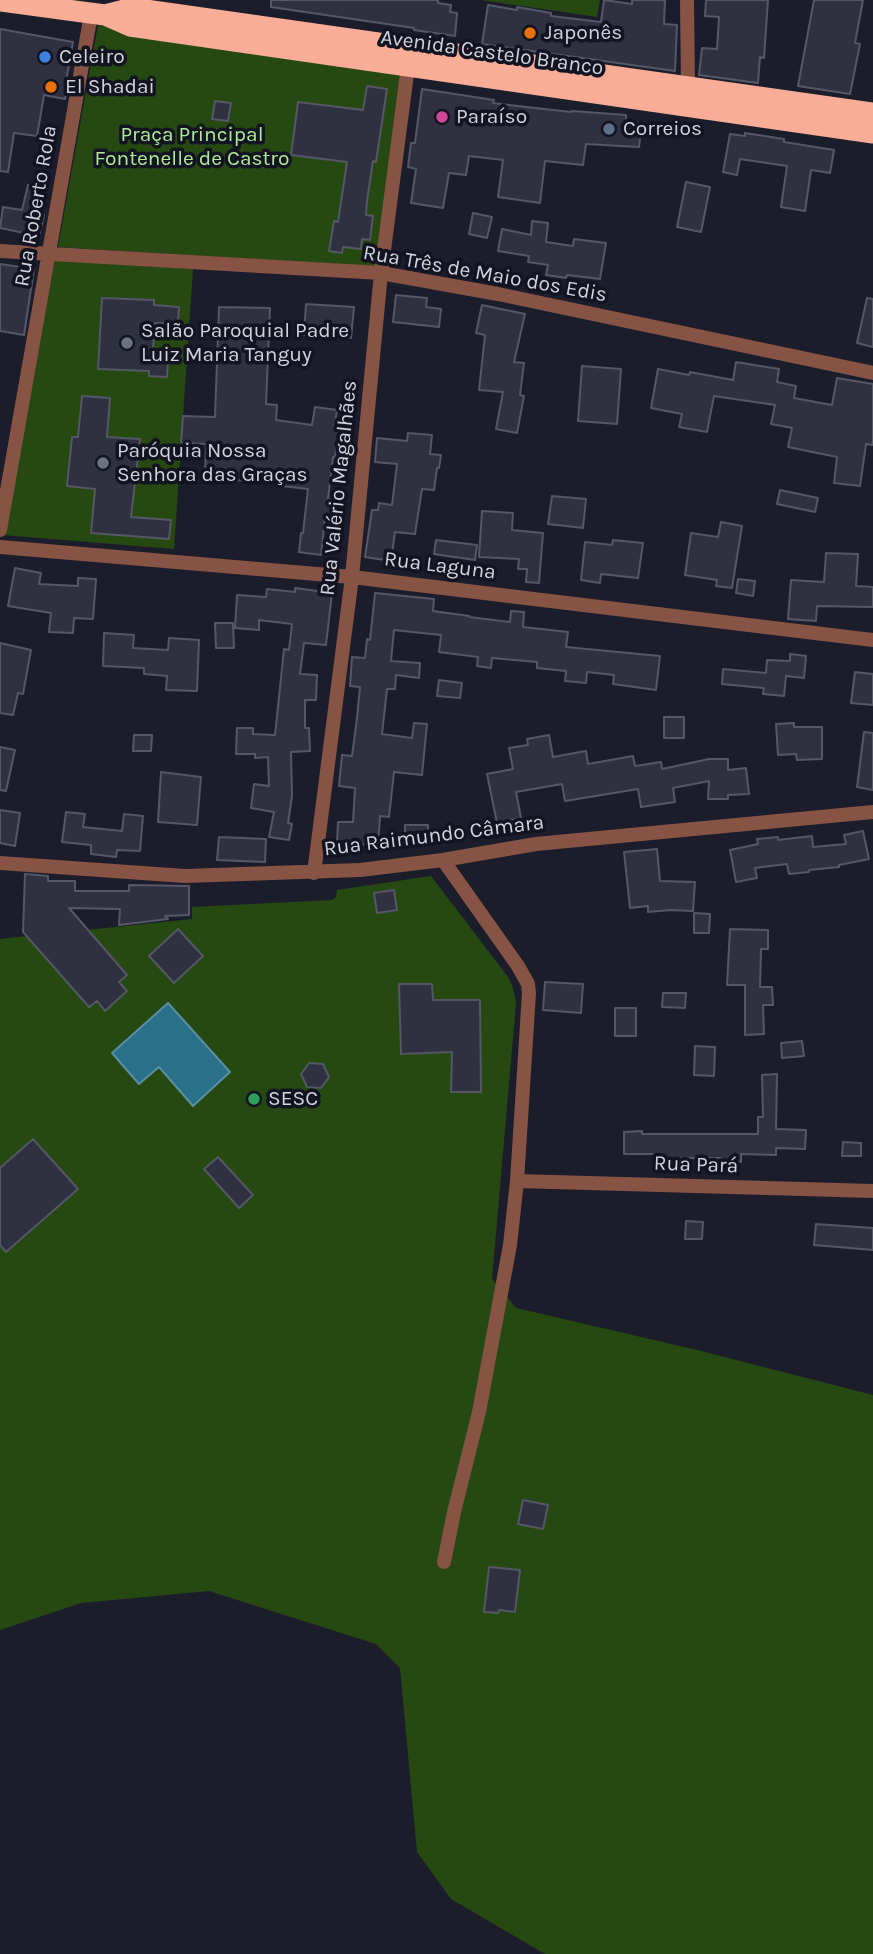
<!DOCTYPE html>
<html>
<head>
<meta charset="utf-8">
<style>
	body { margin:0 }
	canvas { display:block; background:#1c1d2b }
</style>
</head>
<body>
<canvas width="873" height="1954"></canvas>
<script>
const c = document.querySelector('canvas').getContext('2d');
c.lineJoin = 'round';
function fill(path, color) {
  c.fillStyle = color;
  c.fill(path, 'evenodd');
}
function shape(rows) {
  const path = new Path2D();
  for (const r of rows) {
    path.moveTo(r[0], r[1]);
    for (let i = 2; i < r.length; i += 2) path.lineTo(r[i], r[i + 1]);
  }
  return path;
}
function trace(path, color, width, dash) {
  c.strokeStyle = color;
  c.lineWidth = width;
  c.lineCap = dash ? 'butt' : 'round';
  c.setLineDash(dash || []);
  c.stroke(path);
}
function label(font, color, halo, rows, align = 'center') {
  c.font = font + ' Karla,sans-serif';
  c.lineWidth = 7;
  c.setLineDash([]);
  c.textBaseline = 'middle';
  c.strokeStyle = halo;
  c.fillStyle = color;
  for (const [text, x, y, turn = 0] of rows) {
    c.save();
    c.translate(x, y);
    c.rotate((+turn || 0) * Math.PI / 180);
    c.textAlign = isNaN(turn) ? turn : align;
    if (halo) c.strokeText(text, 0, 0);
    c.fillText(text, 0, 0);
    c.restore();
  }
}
fill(shape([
	[481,0,600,0,597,17],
	[98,25,404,70,379,267,58,247],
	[55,260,193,269,174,549,3,535],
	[431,876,508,977,513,988,516,1003,492,1279,516,1308,697,1350,873,1395,873,1954,545,1954,451,1899,417,1852,400,1668,376,1644,209,1591,81,1603,0,1630,0,939,192,919,192,907,332,900,336,897,337,890]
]), '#254911');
const water = shape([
	[168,1003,230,1072,193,1106,159,1067,139,1084,112,1053,168,1003]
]);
fill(water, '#287189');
trace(water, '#5b8ea2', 2);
const building = shape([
	[271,0,438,0,438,3,451,5,450,12,457,13,455,36,414,30,414,28,271,7,271,0],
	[604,0,632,4,632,0,665,0,664,24,677,25,675,71,482,44,488,5,517,10,517,7,551,13,551,16,601,22,604,0],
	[706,0,768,0,764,58,760,57,758,83,699,75,702,48,717,49,719,17,705,16,706,0],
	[814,0,863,0,855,43,860,44,850,94,798,86,814,0],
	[0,29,73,42,66,81,69,81,65,99,44,95,37,136,14,133,8,172,0,171,0,29],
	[367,86,387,89,376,162,373,161,367,201,366,215,373,216,370,240,362,239,361,249,343,247,342,253,329,251,334,221,338,222,347,162,291,155,298,102,363,110,367,86],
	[422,89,494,100,493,103,509,105,571,112,572,111,626,115,626,122,642,123,639,147,586,144,583,165,545,161,540,203,498,197,503,160,469,156,466,175,449,173,443,208,411,203,416,169,408,167,411,143,415,143,422,89],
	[215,101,231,103,228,121,212,119,215,101],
	[745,133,784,139,784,142,834,150,830,173,811,170,805,211,781,207,787,166,740,159,737,175,723,172,730,134,745,136,745,133],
	[686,182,710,187,701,232,677,227,686,182],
	[28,185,43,189,37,213,44,215,39,236,0,228,3,207,22,210,28,185],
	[473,213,492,217,487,238,469,234,473,213],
	[532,221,548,223,546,242,573,246,574,239,606,243,600,279,567,275,566,278,546,275,548,265,528,262,529,256,498,251,502,229,531,235,532,221],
	[0,264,34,269,24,335,0,331,0,264],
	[396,295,427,298,426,307,441,309,439,327,393,322,396,295],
	[102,298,154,300,154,305,179,307,178,324,155,323,152,362,168,362,167,377,149,376,149,371,98,369,102,298],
	[867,298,873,299,873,347,857,343,867,298],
	[306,304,354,307,351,338,304,335,306,304],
	[482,305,525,314,514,362,524,363,520,395,524,396,517,433,496,429,503,392,479,390,485,335,476,333,482,305],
	[219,307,270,308,266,404,277,405,276,420,312,425,315,407,337,410,334,427,351,430,349,443,337,441,335,458,333,457,328,499,337,500,335,519,325,518,321,555,299,552,301,533,303,533,308,489,282,486,283,482,205,479,206,444,181,443,183,416,215,417,219,307],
	[736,362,779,369,777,382,796,386,794,398,832,405,837,378,873,384,873,445,866,444,860,486,834,483,837,457,788,447,792,428,771,424,775,405,714,396,707,432,679,427,682,414,651,408,658,369,689,375,690,372,733,380,736,362],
	[582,366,621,369,617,424,578,421,582,366],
	[82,396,110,398,107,437,140,439,131,517,171,520,169,539,91,533,95,489,67,486,72,437,78,437,82,396],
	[408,433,432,435,430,454,441,455,439,468,437,468,434,490,422,489,415,534,395,532,391,561,365,557,372,510,378,510,379,503,392,505,397,464,375,462,377,438,407,441,408,433],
	[780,490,818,498,815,512,777,504,780,490],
	[552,496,586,499,583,528,548,524,552,496],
	[482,511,513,513,512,530,543,533,539,583,526,582,527,569,518,569,519,559,479,557,482,511],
	[721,522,742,526,732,588,716,586,717,580,685,575,691,533,718,537,721,522],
	[436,540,477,545,475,560,434,554,436,540],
	[613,540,643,543,638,578,601,574,600,583,581,580,585,542,612,545,613,540],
	[826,553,858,554,856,586,873,587,873,607,817,606,816,621,788,619,791,580,824,582,826,553],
	[15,568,41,573,39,584,78,586,78,578,96,579,93,619,74,618,73,633,49,632,51,613,8,606,15,568],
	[738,579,755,581,753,596,736,593,738,579],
	[295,588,332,593,326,645,304,643,300,674,317,675,316,700,305,700,305,728,309,728,310,751,291,752,292,796,288,823,292,824,289,840,269,837,274,812,251,808,254,784,269,786,268,757,255,758,255,754,236,754,237,728,253,728,253,734,275,735,284,649,289,650,292,624,259,620,259,630,235,628,237,595,266,597,267,589,295,592,295,588],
	[375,593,434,599,433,611,469,616,469,617,510,622,511,611,524,612,523,627,568,632,566,647,660,656,656,690,613,684,614,675,587,672,586,683,565,681,566,671,537,668,537,662,492,658,491,668,477,666,478,657,439,652,441,635,394,630,391,661,420,663,419,678,396,675,395,689,387,689,382,734,412,738,414,723,427,724,422,775,394,772,389,817,380,816,378,845,337,843,338,822,353,822,355,788,339,786,342,755,352,756,357,718,360,687,350,686,352,657,365,658,367,639,370,640,375,593],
	[215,623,233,623,234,648,216,648,215,623],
	[104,633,134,635,133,648,168,650,169,638,199,640,197,691,166,690,167,676,144,674,144,668,103,666,104,633],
	[0,643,31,650,23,694,18,693,13,715,0,713,0,643],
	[790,654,806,656,804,678,786,676,784,696,763,694,764,688,722,684,723,669,766,673,767,660,790,661,790,654],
	[855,672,873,674,873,705,851,703,855,672],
	[439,680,462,683,460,698,437,696,439,680],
	[664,717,684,717,684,738,664,738,664,717],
	[794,723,794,727,822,727,822,759,797,760,796,754,778,755,776,724,794,723],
	[864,732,873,733,873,790,857,787,864,732],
	[134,735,152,735,151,751,133,751,134,735],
	[549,735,553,757,586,751,588,764,633,756,635,766,661,762,662,769,709,759,728,759,728,770,746,768,749,794,728,795,728,799,708,799,709,781,673,788,675,802,641,807,638,789,565,801,562,784,516,792,521,818,497,823,487,774,513,769,509,748,528,745,527,739,549,735],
	[0,747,15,750,6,791,0,790,0,747],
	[161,772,201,777,197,825,158,822,161,772],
	[0,810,20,813,15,846,0,843,0,810],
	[66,812,85,814,83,827,122,831,124,814,143,816,140,851,117,850,116,857,91,854,91,845,62,842,66,812],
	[405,825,428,825,428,843,405,843,405,825],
	[863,831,869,859,839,865,839,867,809,870,809,872,789,874,787,864,755,868,757,878,736,882,730,850,758,844,757,839,778,837,778,840,812,836,813,847,846,844,844,835,863,831],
	[219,837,266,839,265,862,217,860,219,837],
	[657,849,660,881,695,882,693,911,671,910,648,912,648,906,630,908,624,852,657,849],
	[25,874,48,876,48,881,75,881,75,891,129,891,129,885,189,886,189,915,165,916,168,919,119,925,120,909,69,908,127,975,119,982,127,991,105,1011,97,1001,89,1007,23,932,25,874],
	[394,890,397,910,377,913,374,893,394,890],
	[694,913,710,914,709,933,694,933,694,913],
	[178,929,203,956,174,983,149,956,178,929],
	[730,929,768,930,768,949,761,949,760,987,772,987,773,1005,763,1005,764,1034,745,1035,745,985,727,985,730,929],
	[545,982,583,984,581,1013,543,1010,545,982],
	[399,984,432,984,433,1000,480,1000,481,1092,451,1092,452,1052,401,1054,399,984],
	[663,993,686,993,685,1008,662,1007,663,993],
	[615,1008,636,1008,636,1036,615,1036,615,1008],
	[802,1041,804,1056,782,1058,781,1043,802,1041],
	[695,1046,715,1047,714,1076,694,1075,695,1046],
	[309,1063,323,1064,329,1077,321,1088,307,1087,301,1074,309,1063],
	[777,1074,776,1129,806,1130,805,1149,776,1148,776,1155,741,1154,741,1162,721,1161,721,1158,680,1158,680,1162,660,1162,660,1154,624,1154,624,1132,642,1131,642,1134,758,1134,758,1117,763,1117,762,1075,777,1074],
	[33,1139,78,1189,6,1252,0,1245,0,1168,33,1139],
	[843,1142,861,1143,861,1156,842,1156,843,1142],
	[218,1157,253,1195,239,1208,204,1169,218,1157],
	[686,1221,703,1222,702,1239,685,1239,686,1221],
	[816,1224,873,1228,873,1250,814,1245,816,1224],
	[523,1500,548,1505,543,1529,518,1524,523,1500],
	[489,1567,520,1570,515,1612,499,1610,498,1613,484,1612,489,1567]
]);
fill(building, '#303140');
trace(building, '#555767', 2);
trace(shape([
	[687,0,688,86],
	[0,251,381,273,498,294,873,373],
	[0,530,91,14],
	[0,547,352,577,873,640],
	[443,860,518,966,528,984,529,993,517,1181,510,1245,479,1412,454,1512,444,1562],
	[0,863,185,876,360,870,443,860,536,844,873,812],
	[314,873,352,577,381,273,408,66],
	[517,1181,873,1191]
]), '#865344', 14);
trace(shape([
	[0,1,105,15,130,26,873,133],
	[105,15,132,8,873,113]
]), '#f9ad96', 21);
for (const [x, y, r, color] of [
	[530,33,7,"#e8710a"],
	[45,57,7,"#3f7fe0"],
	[51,87,7,"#e8710a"],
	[442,117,7,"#d1479c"],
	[609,129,7,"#5c6f8a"],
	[127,343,7,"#6b7280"],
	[103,463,7,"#6b7280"],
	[254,1099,7,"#2e9e5b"]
]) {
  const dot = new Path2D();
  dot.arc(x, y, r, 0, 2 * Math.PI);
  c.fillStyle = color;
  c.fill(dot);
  trace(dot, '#131421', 2.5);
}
label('21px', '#d2d3dc', '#131421', [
	["Japonês",544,33],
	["Celeiro",59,57],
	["El Shadai",65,87],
	["Paraíso",456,117],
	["Correios",623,129],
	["Salão Paroquial Padre",141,331],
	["Luiz Maria Tanguy",141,355],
	["Paróquia Nossa",117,451],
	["Senhora das Graças",117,475],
	["SESC",268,1099]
], 'left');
label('21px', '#d2d3dc', '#131421', [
	["Avenida Castelo Branco",492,53,8],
	["Rua Roberto Rola",36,206,-80],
	["Rua Três de Maio dos Edis",485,274,10],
	["Rua Valério Magalhães",339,488,-84],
	["Rua Laguna",440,566,7],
	["Rua Raimundo Câmara",434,836,-7],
	["Rua Pará",696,1165,2]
]);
label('21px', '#afeb95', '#131421', [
	["Praça Principal",192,135],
	["Fontenelle de Castro",192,159]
]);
</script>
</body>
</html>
